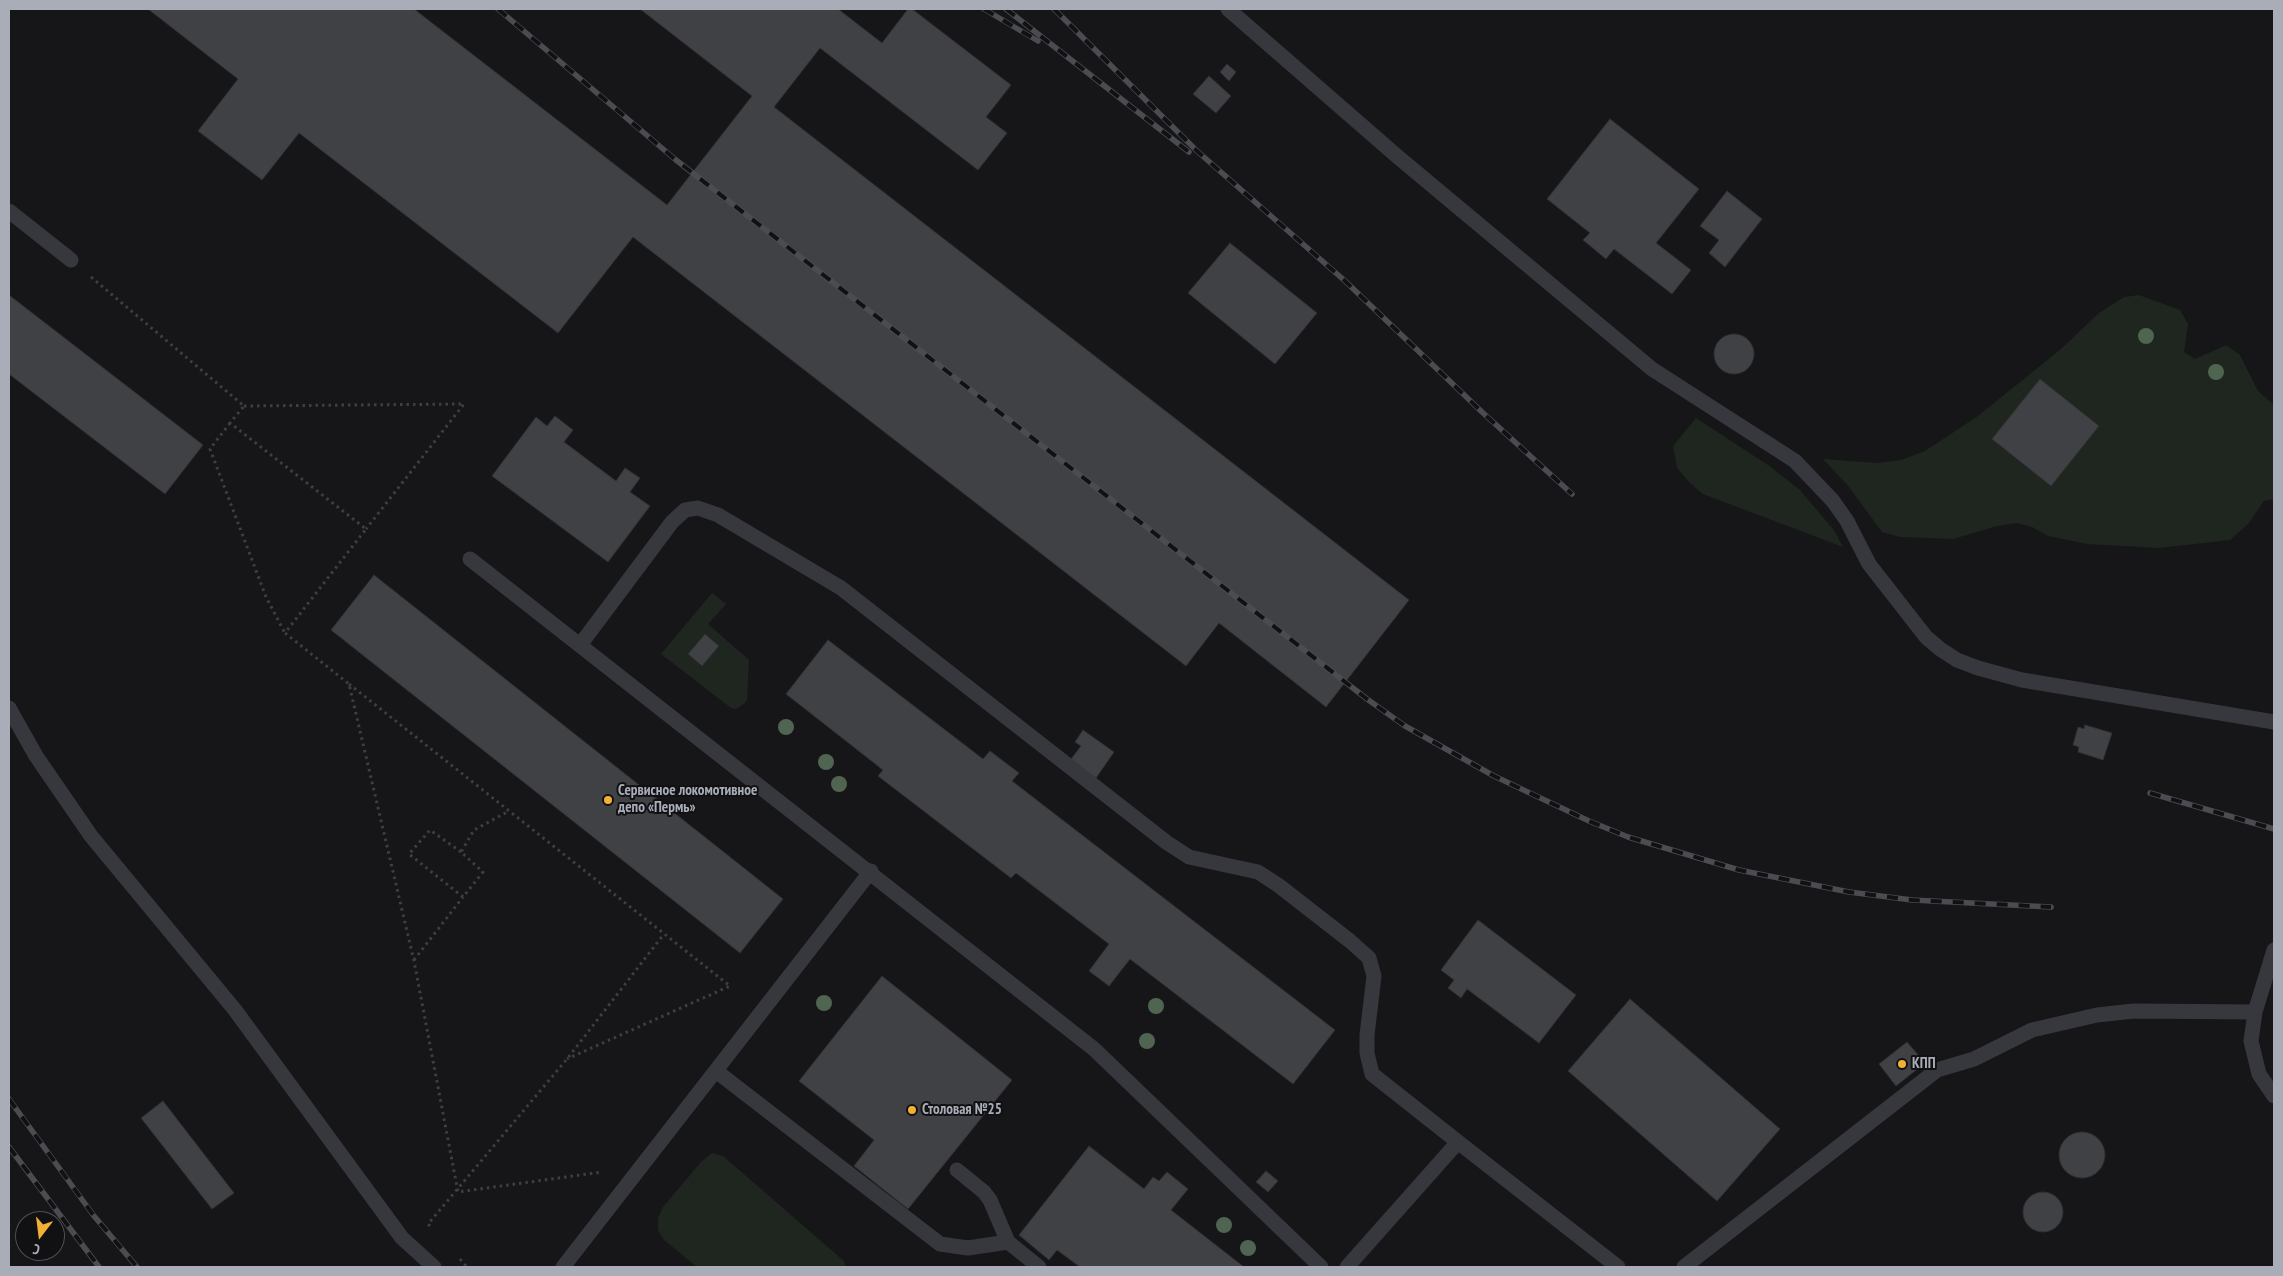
<!DOCTYPE html>
<html>
<head>
<meta charset="utf-8">
<style>
	body { margin:0 }
	#map { position:relative; width:2283px; height:1276px; overflow:hidden; background:#161618; font-family:"PT Sans Narrow",sans-serif }
	canvas { display:block }
	.frame { position:absolute; inset:0; border:10px solid #a8adb8; pointer-events:none }
	.north { position:absolute; left:15px; top:1211px; width:50px; height:50px; box-sizing:border-box; background:#111113; border:1px solid #4d4f55; border-radius:50%; rotate:195deg; font-size:14px; font-weight:700; line-height:20px; text-align:center; color:#a8adb8 }
	.north::after { content:''; display:block; margin:auto; width:18px; height:22px; background:#f2b134; clip-path:polygon(50% 0,100% 100%,50% 72%,0 100%) }
</style>
</head>
<body>
<div id="map">
<canvas width="2283" height="1276"></canvas>
<div class="frame"></div>
<div class="north">С</div>
</div>
<script>
const c = document.querySelector('canvas').getContext('2d');
c.lineJoin = 'round';
function fill(path, color) {
  c.fillStyle = color;
  c.fill(path, 'evenodd');
}
function shape(rows) {
  const path = new Path2D();
  for (const r of rows) {
    if (r.length === 3) {
      path.moveTo(r[0] + r[2], r[1]);
      path.arc(r[0], r[1], r[2], 0, 2 * Math.PI);
      continue;
    }
    path.moveTo(r[0], r[1]);
    for (let i = 2; i < r.length; i += 2) path.lineTo(r[i], r[i + 1]);
  }
  return path;
}
function trace(path, color, width, dash) {
  c.strokeStyle = color;
  c.lineWidth = width;
  c.lineCap = dash ? 'butt' : 'round';
  c.setLineDash(dash || []);
  c.stroke(path);
}
function label(font, color, halo, rows, align = 'center') {
  c.font = font + ' "PT Sans Narrow",sans-serif';
  c.lineWidth = 4;
  c.setLineDash([]);
  c.textBaseline = 'middle';
  c.strokeStyle = halo;
  c.fillStyle = color;
  for (const [text, x, y, turn = 0] of rows) {
    c.save();
    c.translate(x, y);
    c.rotate((+turn || 0) * Math.PI / 180);
    c.textAlign = isNaN(turn) ? turn : align;
    if (halo) c.strokeText(text, 0, 0);
    c.fillText(text, 0, 0);
    c.restore();
  }
}
fill(shape([
	[2139,295,2180,310,2188,324,2184,352,2195,359,2226,345,2240,355,2258,391,2274,405,2274,499,2264,501,2248,524,2230,540,2159,548,2087,544,2048,536,2032,527,2017,523,1997,526,1953,539,1900,537,1882,532,1849,487,1823,459,1877,463,1901,460,1925,451,1978,416,2061,349,2099,313,2124,297],
	[1696,418,1768,465,1800,490,1834,530,1843,547,1703,494,1690,483,1677,468,1673,446],
	[712,593,726,604,708,624,749,660,747,699,745,703,736,709,731,708,661,654],
	[705,634,719,646,702,666,688,654],
	[712,1153,723,1156,844,1261,845,1267,697,1267,664,1240,658,1230,658,1218,663,1207,701,1162]
]), '#1e261f');
const building = shape([
	[148,9,414,9,667,205,752,96,640,9,838,9,882,43,908,9,912,9,1011,85,986,117,1007,133,978,170,820,48,774,107,1409,600,1326,707,1219,623,1186,666,633,237,558,333,299,133,262,180,198,131,238,79,148,9],
	[1227,64,1236,72,1229,81,1220,72,1227,64],
	[1209,76,1231,96,1216,113,1193,94,1209,76],
	[1610,119,1699,189,1656,243,1691,270,1672,294,1614,249,1606,259,1583,240,1590,233,1547,199,1610,119],
	[1727,191,1762,219,1725,267,1709,253,1719,240,1700,226,1727,191],
	[1230,243,1317,313,1275,364,1188,293,1230,243],
	[9,295,203,445,165,494,9,374,9,295],
	[1734,354,20],
	[2040,379,2099,426,2051,486,1992,439,2040,379],
	[555,416,573,430,564,442,616,481,625,468,640,478,630,492,650,506,608,562,492,476,536,417,547,426,555,416],
	[374,575,783,899,740,953,331,630,374,575],
	[705,634,719,646,702,666,688,654,705,634],
	[828,640,983,759,990,751,1019,773,1012,781,1335,1030,1293,1084,1130,959,1109,986,1089,971,1109,944,1016,873,1011,878,878,776,883,770,786,694,828,640],
	[2085,725,2112,733,2103,760,2078,752,2079,747,2073,745,2078,727,2084,729,2085,725],
	[1083,730,1114,752,1094,781,1068,763,1081,746,1075,742,1083,730],
	[1478,920,1576,995,1539,1043,1467,989,1461,998,1448,988,1454,980,1441,970,1478,920],
	[882,976,1012,1080,908,1209,854,1166,874,1140,799,1081,882,976],
	[1630,999,1780,1129,1717,1201,1568,1071,1630,999],
	[1907,1042,1925,1063,1896,1086,1879,1064,1907,1042],
	[163,1101,234,1193,212,1209,141,1118,163,1101],
	[2082,1155,23],
	[1089,1146,1144,1189,1153,1177,1159,1181,1167,1172,1188,1189,1171,1210,1244,1267,1080,1267,1057,1250,1049,1260,1019,1235,1089,1146],
	[1266,1171,1278,1181,1268,1192,1256,1182,1266,1171],
	[2043,1212,20]
]);
fill(building, '#404145');
trace(building, '#303034', 1);
trace(shape([
	[91,277,244,406,230,423,366,529,285,633,349,684,414,961,458,1192,602,1172],
	[244,406,464,404,366,529],
	[230,423,210,449,266,597,285,633],
	[349,684,730,986,567,1059],
	[461,852,430,830,409,854,463,897,483,872,461,852,474,830,509,811],
	[414,960,463,897],
	[430,1226,428,1224,567,1059,664,934],
	[460,1259,467,1267]
]), '#3d3f44', 3, [2.5, 4]);
trace(shape([
	[1228,9,1398,157,1652,369,1795,461,1833,501,1847,521,1869,564,1926,637,1940,649,1957,660,1978,668,2022,680,2274,722],
	[9,211,71,260],
	[470,559,1094,1049,1321,1267],
	[580,645,672,522,685,510,698,508,718,515,841,588,1166,842,1189,857,1258,872,1278,885,1350,941,1369,958,1374,976,1367,1035,1367,1053,1372,1074,1458,1142],
	[9,708,36,756,91,836,235,1010,402,1238,434,1267],
	[2274,950,2255,1012,2251,1041,2259,1074,2274,1096],
	[716,1071,940,1244,968,1248,1008,1242,1039,1267],
	[957,1170,984,1192,990,1200,1008,1242],
	[563,1267,871,871],
	[1347,1267,1458,1142,1618,1267],
	[1684,1267,1937,1070,1974,1059,2032,1030,2097,1015,2134,1011,2255,1012]
]), '#37383d', 15);
const rail = shape([
	[498,9,676,160,1367,699,1405,726,1494,776,1589,821,1628,837,1739,870,1849,892,1912,900,2051,907],
	[984,9,1038,41],
	[1006,9,1189,152],
	[1054,9,1197,151,1345,281,1482,412,1572,494],
	[2150,793,2274,829],
	[9,1099,94,1216,137,1267],
	[9,1147,99,1267]
]);
trace(rail, '#4a4c52', 5.5);
trace(rail, '#111113', 4, [11]);
c.fillStyle = '#506452';
for (const [x, y] of [
	[2146,336],
	[2216,372],
	[786,727],
	[826,762],
	[839,784],
	[824,1003],
	[1156,1006],
	[1147,1041],
	[1224,1225],
	[1248,1248]
]) {
  c.beginPath();
  c.arc(x, y, 8, 0, 2 * Math.PI);
  c.fill();
}
for (const [x, y, r, color] of [
	[608,800,5,"#f2b134"],
	[1902,1064,5,"#f2b134"],
	[912,1110,5,"#f2b134"]
]) {
  const dot = new Path2D();
  dot.arc(x, y, r, 0, 2 * Math.PI);
  c.fillStyle = color;
  c.fill(dot);
  trace(dot, '#111113', 2);
}
label('bold 15px', '#a8adb8', '#111113', [
	["Сервисное локомотивное",618,791],
	["депо «Пермь»",618,808],
	["КПП",1912,1064],
	["Столовая №25",922,1110]
], 'left');
</script>
</body>
</html>
